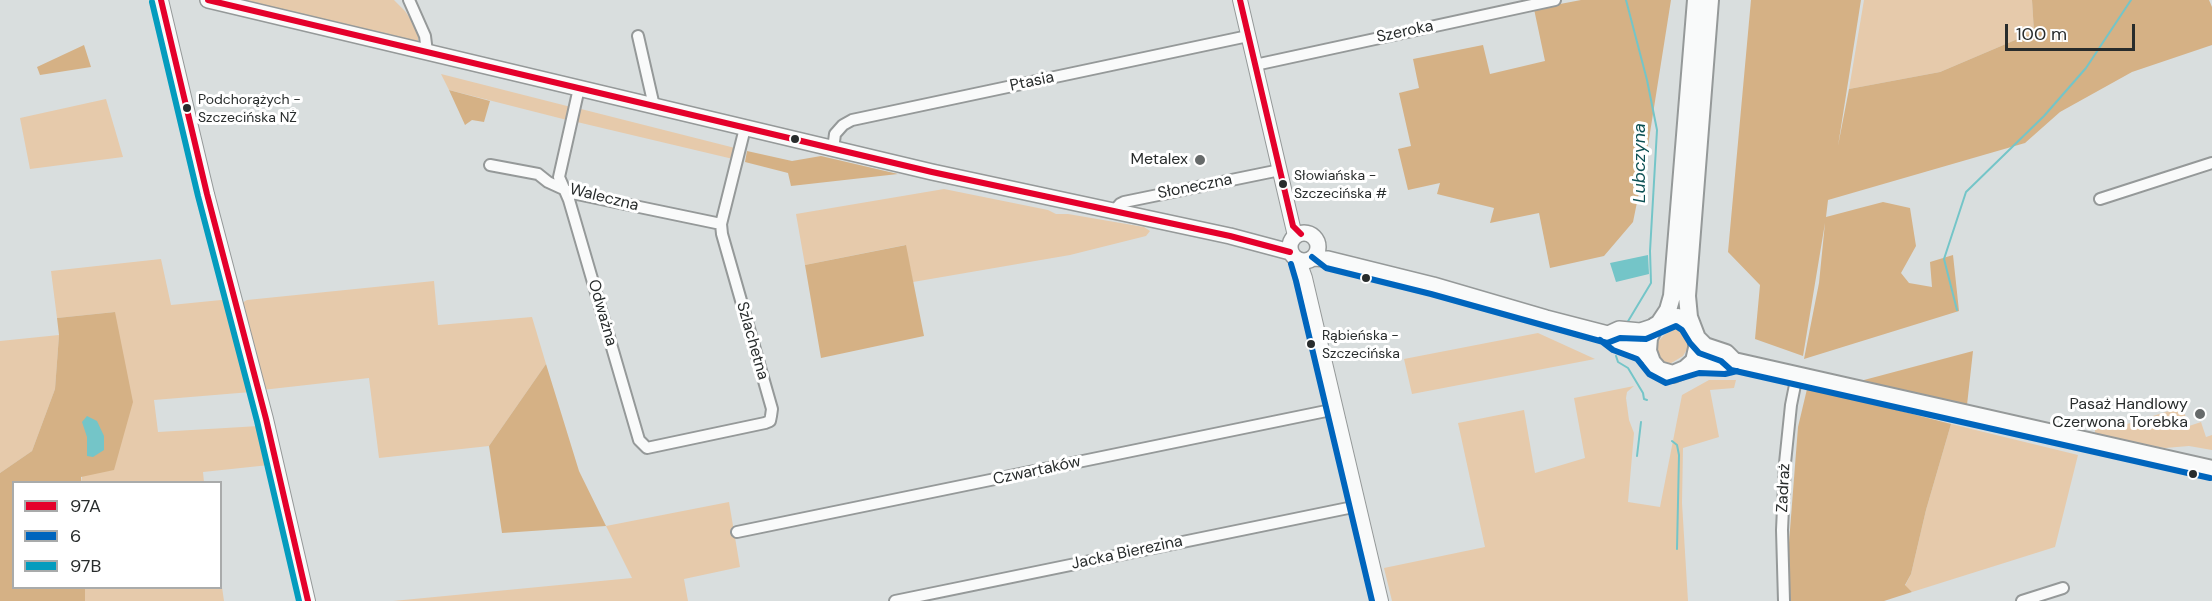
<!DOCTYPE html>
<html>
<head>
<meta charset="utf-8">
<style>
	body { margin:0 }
	#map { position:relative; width:2212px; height:601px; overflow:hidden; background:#d9dede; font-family:"DM Sans",sans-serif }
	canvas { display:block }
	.legend { position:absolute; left:12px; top:481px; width:210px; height:108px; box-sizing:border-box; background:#fff; border:2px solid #a9abab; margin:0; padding:8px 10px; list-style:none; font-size:18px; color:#282c2c }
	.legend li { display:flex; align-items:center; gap:12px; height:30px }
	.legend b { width:30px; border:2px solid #a9abab }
	.scale { position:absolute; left:2005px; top:24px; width:130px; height:27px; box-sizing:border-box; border:3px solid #282c2c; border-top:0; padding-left:8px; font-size:18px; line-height:21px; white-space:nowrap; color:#282c2c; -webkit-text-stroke:4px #fff; paint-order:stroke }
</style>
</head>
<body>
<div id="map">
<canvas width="2212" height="601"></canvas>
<ul class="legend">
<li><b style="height:8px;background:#e4002b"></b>97A</li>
<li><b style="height:8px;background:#0065bd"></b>6</li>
<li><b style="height:8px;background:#049cbe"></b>97B</li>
</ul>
<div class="scale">100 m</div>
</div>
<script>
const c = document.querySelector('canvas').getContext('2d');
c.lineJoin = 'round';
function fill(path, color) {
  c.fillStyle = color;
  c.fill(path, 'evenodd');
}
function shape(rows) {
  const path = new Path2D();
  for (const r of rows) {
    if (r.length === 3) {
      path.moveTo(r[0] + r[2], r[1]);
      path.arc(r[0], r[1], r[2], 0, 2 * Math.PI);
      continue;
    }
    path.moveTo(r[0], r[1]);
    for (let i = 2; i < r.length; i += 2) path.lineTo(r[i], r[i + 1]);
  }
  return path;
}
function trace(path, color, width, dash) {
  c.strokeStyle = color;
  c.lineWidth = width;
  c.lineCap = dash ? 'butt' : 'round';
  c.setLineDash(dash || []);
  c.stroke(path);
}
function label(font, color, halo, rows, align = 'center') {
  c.font = font + ' "DM Sans",sans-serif';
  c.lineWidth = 6;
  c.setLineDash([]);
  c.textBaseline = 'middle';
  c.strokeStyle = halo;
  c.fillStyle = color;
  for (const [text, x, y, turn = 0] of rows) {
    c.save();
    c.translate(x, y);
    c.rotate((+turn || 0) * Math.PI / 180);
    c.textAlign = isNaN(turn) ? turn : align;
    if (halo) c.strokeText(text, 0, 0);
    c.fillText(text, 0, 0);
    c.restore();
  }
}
fill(shape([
	[244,0,394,0,405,11,418,30,418,41],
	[1864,0,2032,0,2034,32,1940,72,1849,89],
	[441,74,571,107,567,120,449,90],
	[106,99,123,157,30,169,20,118],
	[581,109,735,148,733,159,577,122],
	[944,189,1048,210,1056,214,1068,214,1144,227,1150,231,1146,236,1070,255,913,282,905,245,805,265,796,214],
	[161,259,171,305,231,299,251,392,154,400,158,432,259,426,269,465,203,472,204,482,81,482,115,312,57,318,51,271],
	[434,281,438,325,532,317,546,364,489,446,379,458,369,378,262,390,242,303,247,300],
	[1679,327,1687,335,1689,346,1683,356,1668,365,1659,358,1656,350,1658,342,1664,335],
	[1538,333,1595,359,1412,394,1404,359],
	[59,335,55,389,32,451,0,473,0,341],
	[1709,380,1736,380,1734,388,1710,390,1719,437,1683,448,1682,503,1688,601,1392,601,1384,568,1485,547,1458,423,1524,410,1535,473,1585,458,1574,398,1634,386,1627,392,1626,398,1629,420,1634,433,1628,502,1660,507,1682,395],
	[2182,407,2189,426,2201,422,2206,437,2212,435,2212,450,2189,446,2165,448,2095,436,2095,425,2111,429],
	[1951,424,2078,455,2055,547,1912,592,1905,586,1911,574,1926,510],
	[729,502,740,567,684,579,688,601,393,601,632,578,606,526],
	[221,580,224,601,85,601,85,588,220,588]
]), '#e6caab');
fill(shape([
	[1581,0,1671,0,1646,158,1633,222,1604,256,1550,268,1539,213,1490,223,1494,208,1437,194,1440,183,1408,190,1398,149,1411,146,1399,93,1419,88,1413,59,1483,45,1490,74,1545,61,1534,9],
	[1751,0,1861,0,1838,146,1849,89,1940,72,2034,32,2032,0,2209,0,2212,7,2212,45,2132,72,2060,112,2025,143,1828,200,1826,217,1883,202,1910,208,1916,246,1901,273,1909,283,1932,287,1930,262,1953,255,1959,311,1804,359,1819,283,1825,223,1803,356,1755,339,1760,285,1728,252],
	[84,45,91,67,40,75,37,67],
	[449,90,490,101,484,122,472,120,465,125],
	[747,151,792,161,821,156,898,174,791,186,788,173,745,162],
	[906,245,924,336,821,358,805,265],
	[115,312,133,402,114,470,81,477,81,482,14,482,14,588,85,588,85,601,0,601,0,473,32,451,55,389,59,335,57,318],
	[1973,351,1967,405,1863,384,1864,380],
	[546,364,579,471,606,526,502,533,489,446],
	[1807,389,1835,394,1951,424,1926,510,1911,574,1905,585,1912,592,1884,601,1787,601,1786,581,1798,427]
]), '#d5b185');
fill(shape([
	[1648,255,1649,274,1616,282,1610,263],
	[87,416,97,421,104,436,104,450,93,457,87,456,87,437,82,422]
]), '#74c5c8');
trace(shape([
	[1626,0,1647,80,1657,130,1650,251,1651,283,1627,323],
	[1957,310,1944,259,1966,192,2044,116,2086,68,2131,0],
	[1616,356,1618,362,1628,368,1643,393,1644,399,1647,400],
	[1672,441,1677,445,1679,455,1677,549],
	[1637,456,1641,422]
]), '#74c5c8', 2);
const minor = shape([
	[409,0,425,36,427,52],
	[638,36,654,106],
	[1255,65,1555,0],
	[579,88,559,177,569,200,639,440,647,448,765,423,770,421,771,416,772,409,722,234,721,224,745,128],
	[833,149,835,134,843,125,852,120,1248,36],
	[490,165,538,174,548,182,572,193,721,224],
	[2100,199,2212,163],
	[1114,211,1120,204,1124,202,1280,170],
	[737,532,1336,409],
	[895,601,1358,506],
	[1784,601,1782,530,1785,463,1791,405,1797,375],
	[2022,601,2063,588]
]);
const tertiary = shape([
	[161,0,207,194,266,419,308,601],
	[1240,0,1295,236],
	[1299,261,1305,278,1381,601]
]);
const secondary = shape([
	[208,0,932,172,1230,236,1290,252],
	[1304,247,14],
	[1314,258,1328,259,1433,285,1546,318,1608,334,1617,342,1637,348,1649,357],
	[1608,334,1619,329,1640,331,1655,326]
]);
const primary = shape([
	[1660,322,1668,310,1672,296,1696,0],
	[1692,327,1678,317,1667,319,1655,326,1649,338,1648,351,1652,362,1659,370,1673,374,1685,369,1694,361,1697,348,1697,338,1689,317,1687,296,1710,0],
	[1697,338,1705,346,1726,353,1734,361,2212,469],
	[1690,366,1707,363,1724,365,1734,361]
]);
trace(minor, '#959999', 14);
trace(tertiary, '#959999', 16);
trace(secondary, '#959999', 18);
trace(primary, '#959999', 20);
trace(minor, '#f9fafa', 10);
trace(tertiary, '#f9fafa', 14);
trace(secondary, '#f9fafa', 15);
trace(primary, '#f9fafa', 16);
trace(shape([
	[161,0,207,194,266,419,308,601],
	[208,0,932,172,1230,236,1290,252],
	[1240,0,1293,226,1301,234]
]), '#e4002b', 6);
trace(shape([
	[1312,257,1326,268,1431,294,1607,343,1620,338,1646,339,1676,326,1682,330,1690,343,1699,353,1721,361,1731,370,2210,478],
	[1291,264,1296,281,1372,601],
	[1600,340,1613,350,1637,359,1649,374,1666,383,1699,373,1725,374,1737,371]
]), '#0065bd', 6);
trace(shape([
	[152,2,198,196,257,421,299,601]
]), '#049cbe', 6);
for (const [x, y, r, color] of [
	[187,108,5,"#282c2c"],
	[795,139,5,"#282c2c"],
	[1200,160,6,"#666a6a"],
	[1283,184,5,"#282c2c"],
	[1366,278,5,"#282c2c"],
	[1311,344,5,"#282c2c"],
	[2200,414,6,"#666a6a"],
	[2193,474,5,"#282c2c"]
]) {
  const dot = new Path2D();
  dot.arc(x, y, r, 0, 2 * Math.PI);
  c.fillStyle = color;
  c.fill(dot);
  trace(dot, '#fff', 2);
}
label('14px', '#282c2c', '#fff', [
	["Podchorążych -",198,100],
	["Szczecińska NŻ",198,118],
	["Słowiańska -",1294,176],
	["Szczecińska #",1294,194],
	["Rąbieńska -",1322,336],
	["Szczecińska",1322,354]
], 'left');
label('16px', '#282c2c', '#fff', [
	["Szeroka",1405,32,-12],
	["Ptasia",1032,82,-12],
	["Słoneczna",1195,187,-11],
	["Waleczna",604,198,14],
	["Odważna",602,313,74],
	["Szlachetna",752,341,74],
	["Czwartaków",1037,471,-12],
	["Zadraż",1784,488,-87],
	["Jacka Bierezina",1127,553,-12]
]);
label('16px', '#282c2c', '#fff', [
	["Metalex",1188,160],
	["Pasaż Handlowy",2188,405],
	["Czerwona Torebka",2188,423]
], 'right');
label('italic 18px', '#0d5154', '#fff', [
	["Lubczyna",1640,163,-90]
]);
</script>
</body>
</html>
